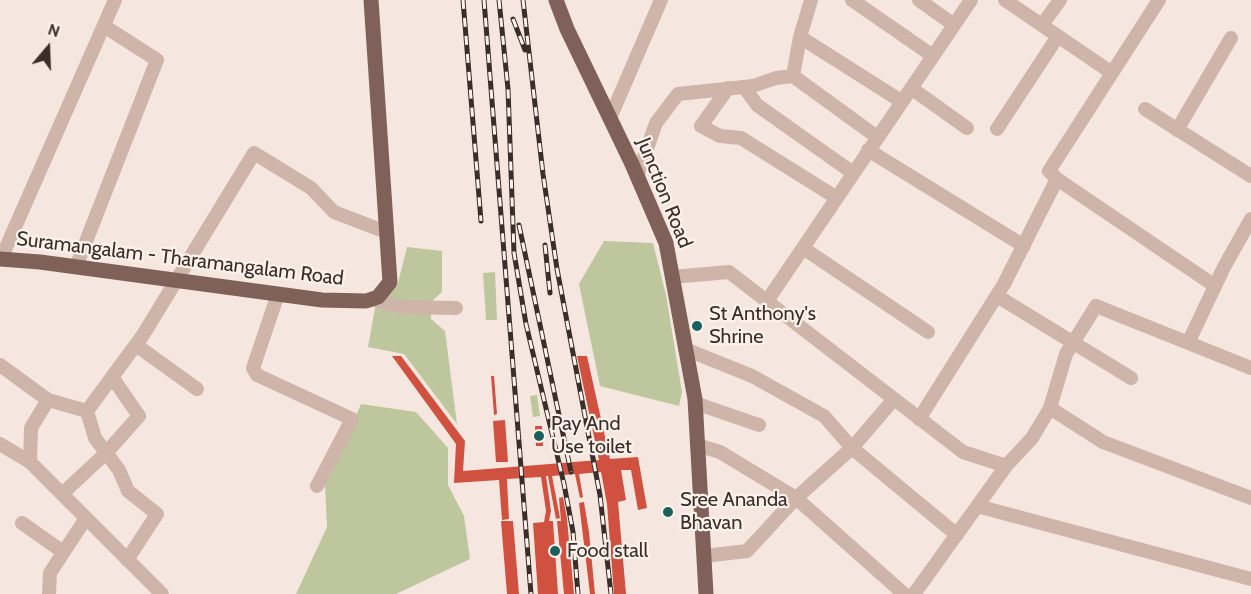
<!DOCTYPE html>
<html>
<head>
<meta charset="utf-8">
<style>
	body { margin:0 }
	#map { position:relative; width:1251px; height:594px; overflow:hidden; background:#f5e7df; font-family:Cabin,sans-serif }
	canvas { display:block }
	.north { position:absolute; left:18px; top:18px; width:60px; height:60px; -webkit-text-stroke:4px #fcf2ec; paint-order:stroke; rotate:19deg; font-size:16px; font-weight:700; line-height:24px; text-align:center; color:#3b2d29 }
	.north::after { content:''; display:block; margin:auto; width:21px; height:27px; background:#3b2d29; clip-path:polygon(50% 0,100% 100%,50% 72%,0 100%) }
</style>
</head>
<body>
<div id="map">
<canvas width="1251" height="594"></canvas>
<div class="north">N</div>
</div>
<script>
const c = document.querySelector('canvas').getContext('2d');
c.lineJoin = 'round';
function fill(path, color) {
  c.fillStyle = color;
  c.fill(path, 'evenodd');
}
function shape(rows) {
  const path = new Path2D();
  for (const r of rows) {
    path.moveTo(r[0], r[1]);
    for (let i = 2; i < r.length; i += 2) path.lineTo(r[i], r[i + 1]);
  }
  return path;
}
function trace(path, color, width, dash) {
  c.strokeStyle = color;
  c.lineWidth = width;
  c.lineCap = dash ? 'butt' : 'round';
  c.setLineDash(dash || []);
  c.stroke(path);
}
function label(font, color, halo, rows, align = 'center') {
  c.font = font + ' Cabin,sans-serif';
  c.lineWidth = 4.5;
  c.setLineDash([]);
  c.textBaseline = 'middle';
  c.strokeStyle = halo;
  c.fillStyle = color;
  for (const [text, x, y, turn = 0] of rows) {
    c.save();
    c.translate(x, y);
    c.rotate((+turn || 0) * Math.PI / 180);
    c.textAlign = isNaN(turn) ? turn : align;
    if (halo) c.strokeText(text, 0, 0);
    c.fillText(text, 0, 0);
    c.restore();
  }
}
fill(shape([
	[604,241,653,243,666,295,682,392,679,406,600,386,579,284],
	[407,247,442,251,442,292,432,301,431,319,445,331,457,424,404,354,368,347,376,303,398,283],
	[495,272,497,320,486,320,483,273],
	[537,395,540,416,533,417,530,396],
	[361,404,416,412,448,448,448,485,464,516,470,559,396,594,296,594,327,527,325,485]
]), '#bec69d');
fill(shape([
	[392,356,401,356,465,441,463,471,599,460,577,356,587,356,610,459,638,457,647,508,638,510,631,470,621,470,626,500,618,502,626,594,614,594,607,504,601,472,579,474,583,497,580,498,575,474,552,476,560,518,556,519,548,476,546,476,551,511,549,521,553,521,558,594,538,594,533,523,544,522,546,511,541,477,507,479,509,519,502,520,499,480,454,483,456,444],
	[491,376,494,376,497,414,494,415],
	[505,420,508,462,496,462,493,421],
	[535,426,542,426,543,446,536,446],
	[563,497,567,519,574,594,564,594,557,521,561,521,559,498],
	[584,502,589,532,595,594,590,594,579,503],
	[501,521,513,521,519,594,507,594]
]), '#d15141');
trace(shape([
	[852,0,933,56],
	[919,0,954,25],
	[1005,0,1112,73],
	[1042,25,1060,0],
	[800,37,901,101],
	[793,76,877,137],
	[744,87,757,105,853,173],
	[728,88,701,126,720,136,741,138,837,198],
	[911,88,967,128],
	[1145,109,1251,176],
	[610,118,661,0],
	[997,129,1058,36],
	[1177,130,1231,38],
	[868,150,1024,246],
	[637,177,656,123,678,94,753,86,776,78,793,76,800,37,811,0],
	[1057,179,1215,286],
	[803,248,928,332],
	[1,259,115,0],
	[76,267,157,60,104,26],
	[672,277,729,272,963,452,1006,466,1032,438,1050,408,1103,442,1251,498],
	[278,294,253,368,257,375,352,419,317,486],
	[997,296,1131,378],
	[371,299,400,307,456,308],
	[767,301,971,0],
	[1188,343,1224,267,1251,219],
	[136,345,197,389],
	[685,349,752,376,824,416,852,448,957,535],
	[0,365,48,400,31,428,30,462],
	[48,400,87,411,143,335,254,153,311,188,334,212,386,232],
	[695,403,759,425],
	[1050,408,1066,354,1096,306,1251,368],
	[87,411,95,438,119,470,128,491,157,514,127,560],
	[919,419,1004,284,1057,179,1049,171,1159,0],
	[0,444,30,462,162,594],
	[697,445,720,452,796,498,904,594],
	[62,494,106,453,139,416,112,377],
	[977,506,1251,579],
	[22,523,63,552],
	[704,556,747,551,796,498,852,448,894,399],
	[49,594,50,573,86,518],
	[914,594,1006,466]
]), '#cfb5a9', 14);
trace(shape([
	[556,0,567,29,632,164,666,243,695,399,706,594],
	[0,259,40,262,322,300,366,301,378,297,390,282,371,0]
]), '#7f6159', 15);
const rail = shape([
	[463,0,481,221],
	[484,0,531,594],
	[499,0,508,89,514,253,526,324,564,484,573,532,578,594],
	[523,0,543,174,557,269,600,495,611,594],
	[513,19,525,50],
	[519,225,571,472],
	[545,245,550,293]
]);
trace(rail, '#3b2d29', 5);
trace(rail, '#fcf2ec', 3, [9]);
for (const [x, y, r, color] of [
	[697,326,6,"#1a615d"],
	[539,436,6,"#1a615d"],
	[668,512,6,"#1a615d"],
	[555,551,6,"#1a615d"]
]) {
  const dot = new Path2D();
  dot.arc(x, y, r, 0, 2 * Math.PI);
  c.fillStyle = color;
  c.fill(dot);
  trace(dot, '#fcf2ec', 2);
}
label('20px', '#3b2d29', '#fcf2ec', [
	["Junction Road",664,193,68],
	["Suramangalam - Tharamangalam Road",180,259,7]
]);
label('20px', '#3b2d29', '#fcf2ec', [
	["St Anthony's",709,314],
	["Shrine",709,337],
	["Pay And",551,424],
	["Use toilet",551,447],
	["Sree Ananda",680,500],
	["Bhavan",680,523],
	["Food stall",567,551]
], 'left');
</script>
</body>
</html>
